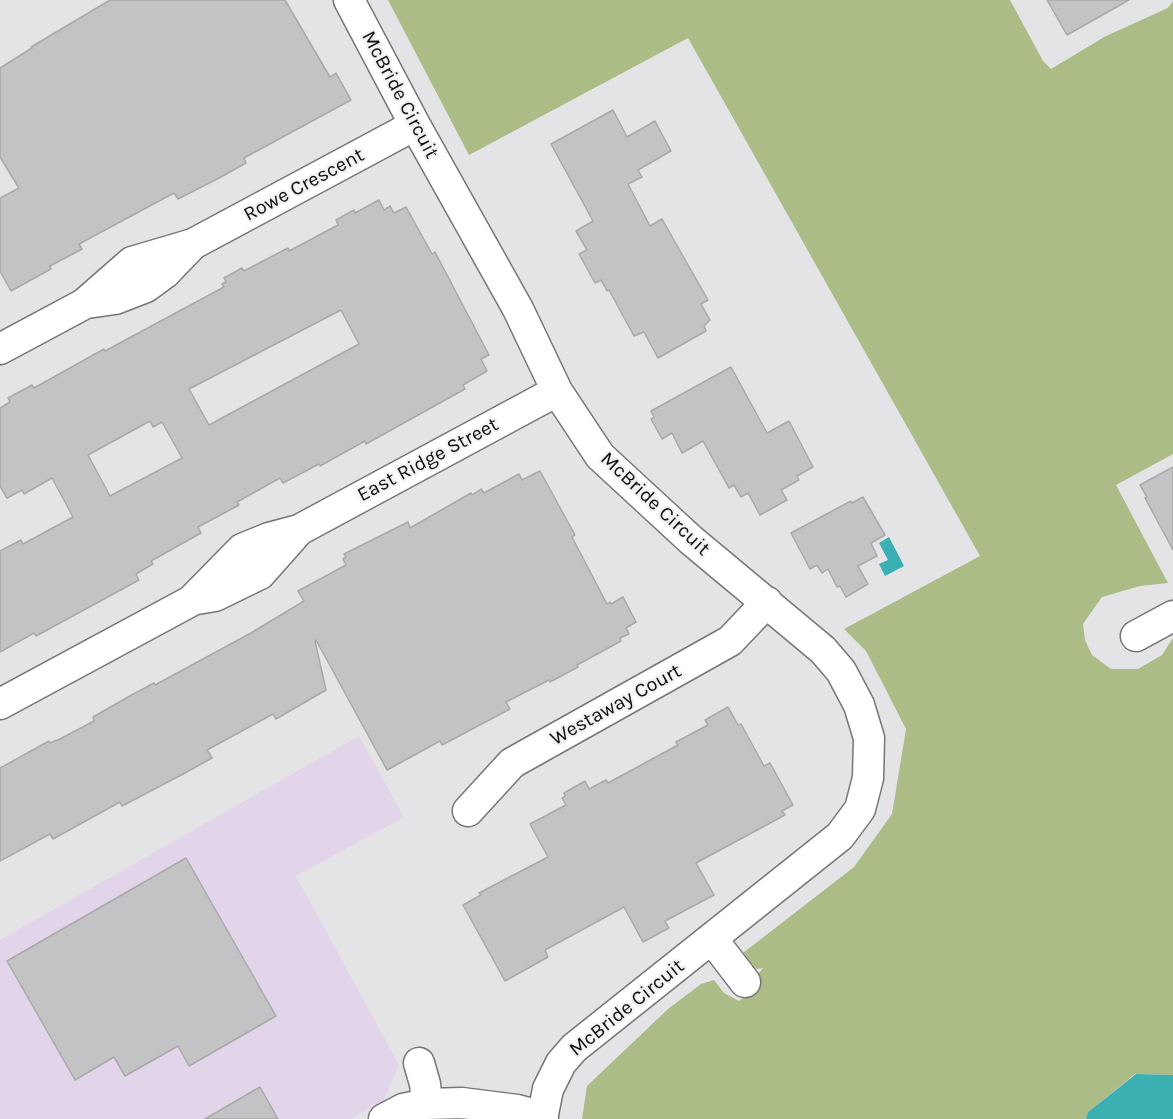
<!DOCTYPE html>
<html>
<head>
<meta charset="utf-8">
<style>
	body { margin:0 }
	canvas { display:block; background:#e4e4e6 }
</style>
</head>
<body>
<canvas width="1173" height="1119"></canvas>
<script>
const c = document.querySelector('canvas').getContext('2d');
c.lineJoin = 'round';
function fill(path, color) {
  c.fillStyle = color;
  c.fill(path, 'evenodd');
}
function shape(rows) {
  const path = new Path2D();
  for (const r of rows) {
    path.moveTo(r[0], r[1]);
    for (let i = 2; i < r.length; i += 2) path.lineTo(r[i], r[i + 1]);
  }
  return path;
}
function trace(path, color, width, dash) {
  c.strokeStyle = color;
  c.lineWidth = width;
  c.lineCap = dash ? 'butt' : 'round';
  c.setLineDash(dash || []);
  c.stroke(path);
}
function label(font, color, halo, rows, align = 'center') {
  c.font = font + ' Karla,sans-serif';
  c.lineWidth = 4.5;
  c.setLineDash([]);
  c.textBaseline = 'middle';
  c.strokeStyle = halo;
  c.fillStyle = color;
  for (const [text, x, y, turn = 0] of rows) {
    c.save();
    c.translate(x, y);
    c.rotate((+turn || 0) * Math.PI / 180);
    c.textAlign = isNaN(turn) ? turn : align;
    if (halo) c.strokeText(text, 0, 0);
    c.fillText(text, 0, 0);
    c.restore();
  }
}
fill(shape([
	[359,736,404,817,296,876,399,1065,384,1100,351,1119,0,1119,0,940]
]), '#e2d5e9');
fill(shape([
	[388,0,1010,0,1043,61,1051,69,1106,36,1168,8,1173,1,1173,454,1116,485,1168,583,1140,586,1102,597,1083,624,1085,640,1092,655,1111,669,1138,669,1162,655,1173,638,1173,1075,1135,1074,1088,1112,1086,1119,582,1119,587,1086,668,1009,701,984,714,980,724,993,739,1001,755,989,758,974,763,968,756,969,743,953,854,867,892,814,906,729,866,651,844,629,980,556,688,38,469,155]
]), '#abbc87');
fill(shape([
	[889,537,904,566,885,576,879,564,888,560,879,543],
	[1136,1074,1173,1075,1173,1119,1086,1119,1088,1112]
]), '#3ab0b3');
const building = shape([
	[110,0,285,0,330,77,336,73,351,100,244,158,246,163,221,177,178,199,174,193,79,244,82,249,50,266,51,269,11,291,0,271,0,198,19,188,0,157,0,68,32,48,31,47,110,0],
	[1047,0,1129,0,1067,35,1047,0],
	[613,110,627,137,655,121,671,151,638,170,642,177,628,184,650,226,662,219,708,300,701,304,710,320,704,326,706,331,658,358,644,332,634,336,609,290,607,291,601,280,595,283,579,254,587,250,576,231,593,221,551,144,613,110],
	[379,200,384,210,390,206,394,213,406,207,432,254,435,252,489,355,481,359,487,371,463,385,465,389,366,444,365,441,320,466,319,464,283,483,280,478,237,502,239,505,198,527,201,533,151,561,153,564,136,574,139,580,71,617,36,636,34,633,0,652,0,551,21,540,23,544,73,517,52,478,24,494,22,490,7,498,0,486,0,408,10,402,8,398,32,385,34,388,104,349,105,351,224,287,222,284,226,282,224,278,242,268,244,271,288,248,289,251,338,225,336,220,354,210,355,213,379,200],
	[341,310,359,344,209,425,189,389,341,310],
	[150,421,153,427,162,422,182,458,110,496,88,455,150,421],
	[731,367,767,433,789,421,813,467,797,476,799,480,781,490,787,500,760,515,748,493,741,497,734,485,729,488,703,441,682,453,672,433,662,439,651,419,654,417,651,411,731,367],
	[1173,467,1173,550,1145,498,1147,497,1140,485,1173,467],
	[540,471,575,535,572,537,607,604,610,602,611,604,623,597,636,622,626,628,629,634,620,638,621,641,577,665,578,667,550,682,549,680,506,702,510,709,442,745,440,741,387,770,316,640,315,641,326,690,276,719,273,714,207,750,212,758,185,773,122,806,120,802,53,839,50,834,0,861,0,768,49,741,50,743,60,739,94,721,93,717,128,697,154,683,155,685,251,633,304,601,298,591,346,565,343,559,346,557,344,554,408,522,410,528,471,493,472,495,481,489,484,493,519,474,522,480,540,471],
	[863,497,885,535,871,543,877,556,858,566,868,584,846,597,840,586,837,587,828,569,822,573,817,565,810,569,791,533,851,501,852,503,863,497],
	[728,707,738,725,741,724,764,766,770,763,793,805,782,811,785,815,696,863,714,895,665,921,669,928,643,942,624,907,545,950,548,957,505,981,463,905,481,895,479,893,548,857,530,824,566,805,562,798,565,796,564,793,585,781,589,789,606,780,608,783,678,745,676,742,708,725,705,720,728,707],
	[186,858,276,1016,189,1066,178,1046,125,1076,114,1057,75,1080,7,961,186,858],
	[260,1087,278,1119,205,1119,260,1087]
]);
fill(building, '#c3c2c4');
trace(building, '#a9a8aa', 1.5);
const minor = shape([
	[349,0,415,125,518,309,557,391,600,456,691,540,823,650,841,671,859,705,869,738,868,778,860,809,840,836,574,1048,561,1063,548,1089,542,1119],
	[87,303,115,299,146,287,165,273,191,246],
	[0,349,84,304,132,262,193,244,415,125],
	[197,599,215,596,260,574,299,530],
	[1136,636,1173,616],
	[0,704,191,601,242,549,269,538,299,530,557,391],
	[468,811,512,763,730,641,767,602],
	[712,939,745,982],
	[419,1063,425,1084,427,1104],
	[384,1119,403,1109,427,1104,462,1103,517,1110,543,1117]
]);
trace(minor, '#767678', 33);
trace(minor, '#fff', 30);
label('20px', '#0e0e0f', '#f1f2f4', [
	["McBride Circuit",400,95,62],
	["Rowe Crescent",304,185,-28],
	["East Ridge Street",428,460,-28],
	["McBride Circuit",655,504,43],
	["Westaway Court",616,705,-29],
	["McBride Circuit",627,1008,-39]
]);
</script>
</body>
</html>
